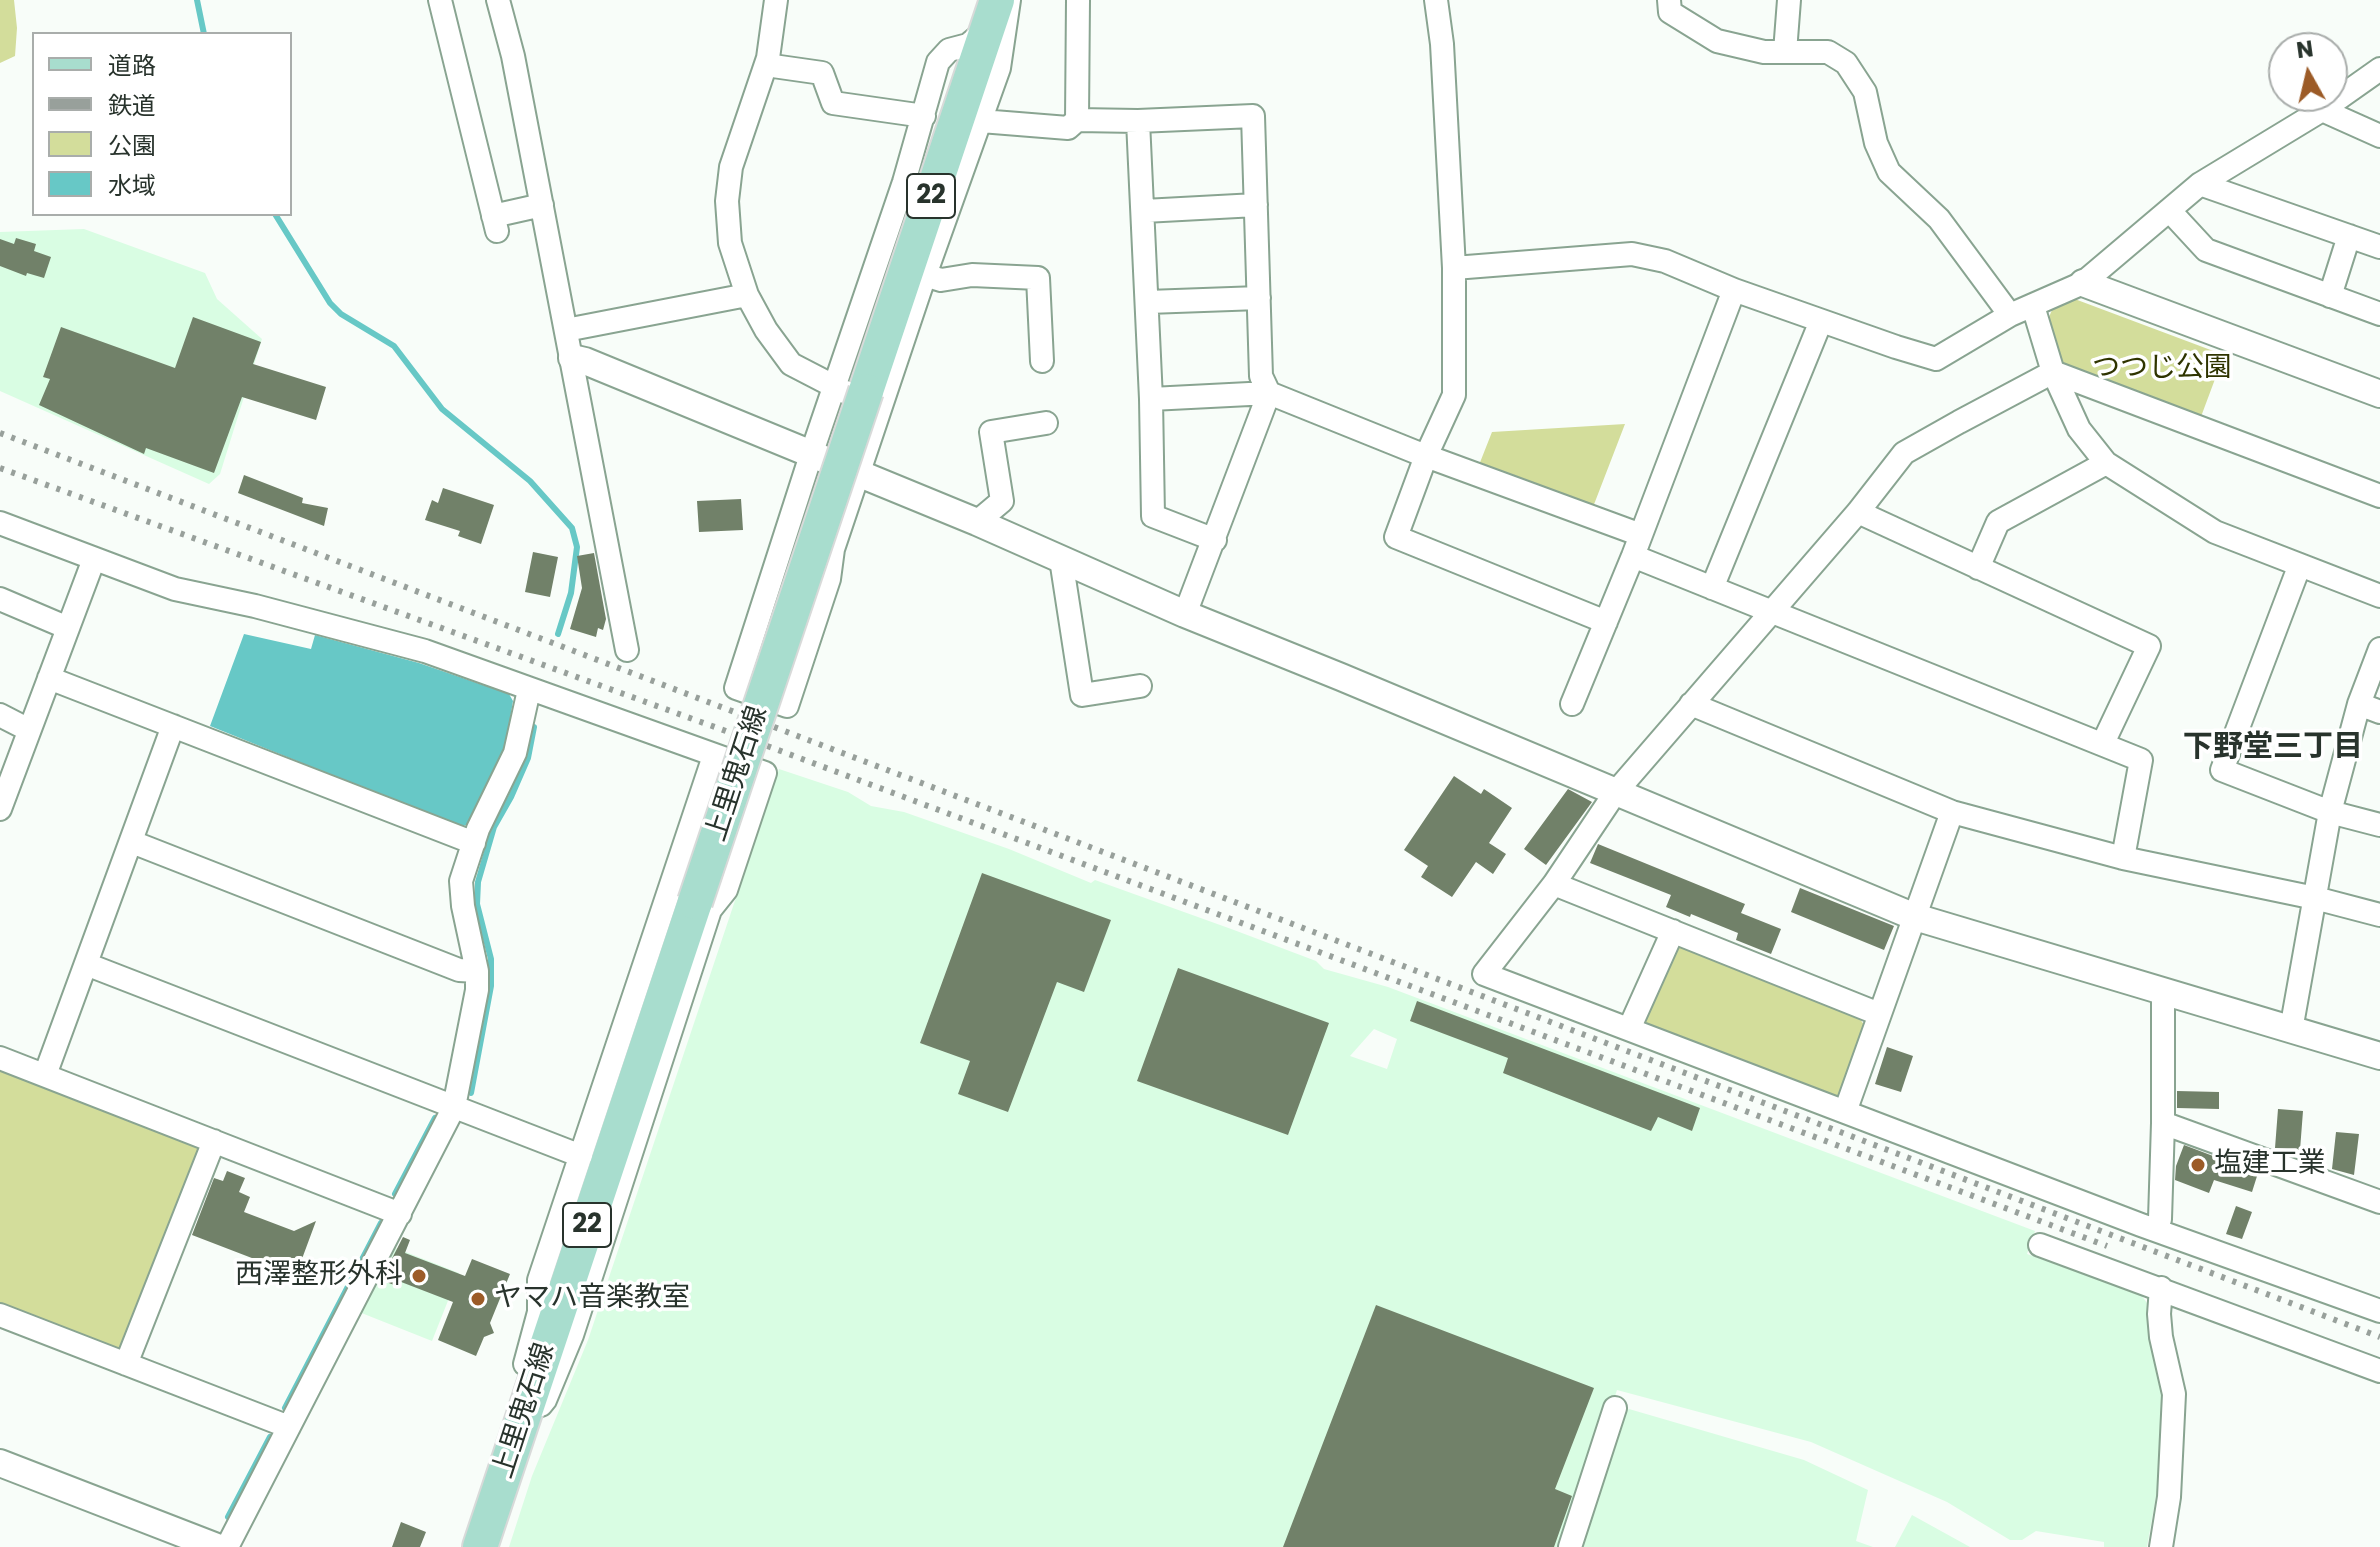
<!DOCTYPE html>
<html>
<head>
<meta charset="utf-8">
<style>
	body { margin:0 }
	#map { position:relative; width:2380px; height:1547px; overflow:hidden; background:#f8fdf9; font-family:Poppins,"Noto Sans JP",sans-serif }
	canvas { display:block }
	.legend { position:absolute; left:32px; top:32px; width:260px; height:184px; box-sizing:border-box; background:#fff; border:2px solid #a9adab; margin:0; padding:10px 14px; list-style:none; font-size:24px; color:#28332c }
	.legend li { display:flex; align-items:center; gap:16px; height:40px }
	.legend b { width:40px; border:2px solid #a9adab }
	.north { position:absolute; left:2268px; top:32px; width:80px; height:80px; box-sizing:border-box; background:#fff; border:2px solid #a9adab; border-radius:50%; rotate:352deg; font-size:22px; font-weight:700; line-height:32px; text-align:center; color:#28332c }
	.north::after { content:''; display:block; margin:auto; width:28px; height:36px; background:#9c5b27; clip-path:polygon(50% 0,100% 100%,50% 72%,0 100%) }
</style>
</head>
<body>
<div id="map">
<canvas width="2380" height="1547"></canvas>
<ul class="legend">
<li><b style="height:10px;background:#a8ddce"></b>道路</li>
<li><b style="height:10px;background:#98a09b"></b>鉄道</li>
<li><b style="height:22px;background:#d3dd9b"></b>公園</li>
<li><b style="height:22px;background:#67c8c6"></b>水域</li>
</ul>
<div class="north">N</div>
</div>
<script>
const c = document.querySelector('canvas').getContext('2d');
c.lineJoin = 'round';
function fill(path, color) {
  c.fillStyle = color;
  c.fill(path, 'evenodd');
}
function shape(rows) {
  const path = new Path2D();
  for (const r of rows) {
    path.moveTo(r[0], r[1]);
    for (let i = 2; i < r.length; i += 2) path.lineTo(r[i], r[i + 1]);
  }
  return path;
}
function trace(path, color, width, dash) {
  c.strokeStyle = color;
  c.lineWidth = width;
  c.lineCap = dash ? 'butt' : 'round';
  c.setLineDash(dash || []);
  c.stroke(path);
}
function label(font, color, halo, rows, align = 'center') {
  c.font = font + ' Poppins,"Noto Sans JP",sans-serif';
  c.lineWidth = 7;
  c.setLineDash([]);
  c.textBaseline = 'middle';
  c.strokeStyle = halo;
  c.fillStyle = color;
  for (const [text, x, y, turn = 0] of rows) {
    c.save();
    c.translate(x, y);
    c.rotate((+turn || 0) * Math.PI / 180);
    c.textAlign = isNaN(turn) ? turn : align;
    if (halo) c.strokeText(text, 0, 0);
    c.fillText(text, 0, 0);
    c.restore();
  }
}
fill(shape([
	[84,229,205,273,217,299,262,339,220,474,209,484,0,391,0,232],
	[779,769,848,792,871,806,904,812,1009,849,1091,883,1095,880,1234,930,1316,961,1324,969,1388,987,2035,1231,2027,1254,2139,1292,2147,1303,2162,1387,2157,1491,2147,1547,2104,1547,2104,1542,2036,1531,2022,1540,2010,1540,1947,1502,1811,1442,1617,1390,1564,1547,509,1547,532,1476,588,1340],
	[1374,1029,1397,1039,1387,1069,1350,1056],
	[393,1247,459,1273,432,1341,359,1312],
	[1629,1409,1804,1460,1868,1490,1856,1541,1873,1547,1579,1547,1623,1414],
	[1912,1515,1970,1547,1895,1547]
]), '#d9fde3');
fill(shape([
	[0,0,14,0,17,28,15,56,0,63],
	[2072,298,2224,355,2199,422,2069,370,2062,362,2049,317,2052,310],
	[1625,424,1593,507,1479,465,1492,432],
	[1682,943,1860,1019,1867,1029,1843,1094,1831,1097,1647,1029,1641,1016,1672,946],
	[0,1067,196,1143,199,1152,124,1346,115,1350,0,1305]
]), '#d3dd9b');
fill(shape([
	[244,634,311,649,315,635,419,663,509,694,513,701,505,750,469,824,461,827,210,726]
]), '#67c8c6');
trace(shape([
	[197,0,204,34],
	[275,214,330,303,341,314,394,346,442,409,530,481,572,528,577,547,571,593,558,634],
	[471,1093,491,986,491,959,477,904,478,882,494,827,511,797,528,758,534,727],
	[395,1194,435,1118],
	[285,1408,381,1223],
	[228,1517,270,1437]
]), '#67c8c6', 6);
fill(shape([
	[16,238,36,244,34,251,51,257,44,278,27,273,26,276,0,266,0,239,14,244],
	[193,317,261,342,253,364,326,387,316,420,242,397,214,473,146,448,144,454,39,405,50,379,43,377,61,327,175,368],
	[244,475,303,498,302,503,328,508,324,526,238,493],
	[443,488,494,505,481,544,458,536,460,531,425,520,432,500,438,503],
	[741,499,743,530,699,532,697,501],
	[533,552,558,557,550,597,525,592],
	[594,553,606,619,603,630,598,628,596,637,570,629,582,588,577,556],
	[1454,776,1481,794,1484,789,1512,808,1489,843,1506,854,1493,874,1476,862,1452,897,1421,877,1428,866,1404,850],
	[1568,789,1592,802,1546,865,1524,849],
	[1598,844,1745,904,1741,913,1781,929,1771,954,1736,940,1738,933,1691,914,1690,917,1666,907,1671,895,1590,863],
	[982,873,1111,920,1084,992,1057,982,1008,1112,958,1094,970,1061,920,1043],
	[1800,888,1894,926,1884,950,1791,912],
	[1178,968,1329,1023,1288,1135,1137,1081],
	[1417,1001,1700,1108,1692,1131,1658,1117,1651,1131,1503,1073,1508,1058,1410,1021],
	[1887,1047,1913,1056,1901,1092,1875,1084],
	[2177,1091,2219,1092,2219,1109,2177,1108],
	[2278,1109,2303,1111,2300,1150,2275,1148],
	[2336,1132,2359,1134,2354,1175,2332,1169],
	[2184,1145,2258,1173,2252,1192,2214,1180,2209,1193,2175,1180,2176,1166],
	[227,1171,245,1178,239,1192,250,1197,244,1212,294,1231,316,1221,296,1275,192,1235,214,1178,223,1181],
	[2236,1206,2252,1212,2242,1239,2226,1234],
	[403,1237,410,1240,405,1253,465,1276,472,1259,510,1274,490,1323,494,1333,484,1337,476,1356,438,1340,453,1302,396,1280,394,1285,381,1280],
	[1376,1305,1594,1388,1555,1489,1572,1496,1554,1547,1283,1547],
	[401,1522,426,1532,420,1547,392,1547]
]), '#718169');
const minor = shape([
	[440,0,497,231],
	[498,0,513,56,627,650],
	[776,0,768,58,731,167,727,201,730,243,747,295,766,330,791,364,847,393],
	[1078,0,1077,120,1138,121,1253,116,1261,376,1269,393,1185,614],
	[1436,0,1442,44,1454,268,1454,395,1426,456,1396,537,1606,622],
	[1669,0,1670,12,1717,41,1764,52,1828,52,1846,63,1865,92,1876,143,1889,172,1939,219,2010,315],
	[986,30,968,45,949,50,938,62,904,182,811,455,736,688,787,706,829,579,833,549,925,275,999,68,1009,0],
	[1785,52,1789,0],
	[766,65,822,73,833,103,924,116],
	[2322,110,2380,136],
	[981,121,1068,128,1077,120],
	[1138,121,1151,399,1153,516,1215,540],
	[2200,184,2380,247],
	[2169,210,2206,250,2380,314],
	[1144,211,1256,205],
	[493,216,542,205],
	[1454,268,1632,254,1665,261,1734,290,1896,347,1936,359,2010,315,2083,283,2200,184,2322,110,2380,69],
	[925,275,941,280,972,275,1038,278,1042,361],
	[2330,296,2349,236],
	[1148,302,1259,298],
	[2033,306,2053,372,2079,429,2106,463,2215,532,2380,596],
	[566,330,747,295],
	[1151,399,1269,393,1418,453,1641,535],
	[2380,496,2053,372,1959,422,1904,453,1858,512,1615,793,1554,884,1484,974,2141,1225,2380,1311],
	[1858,512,2149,646,2103,743],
	[977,522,1002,501,991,432,1046,423],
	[0,523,175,589,255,606,425,651,765,773,726,890,710,910,572,1335,545,1400,541,1405],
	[1633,556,2141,760,2123,858],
	[1061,559,1082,695,1140,686],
	[2299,567,2222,770,2330,812,2380,825],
	[1978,568,1998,522,2106,463],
	[1712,588,1821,321],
	[0,599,68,628],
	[49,678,474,843],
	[1572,704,1633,556,1734,290],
	[1691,704,1952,812,2123,858,2315,898,2380,915],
	[2359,704,2380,712],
	[0,715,29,730],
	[0,809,94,559],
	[132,842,459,970,477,971],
	[1554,884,1879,1014],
	[86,964,581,1156],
	[1629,1029,1673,931],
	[2291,1030,2330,812,2359,704,2380,649],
	[0,1058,400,1214],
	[45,1075,173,726],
	[1845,1112,1952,812],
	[2163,1123,2380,1202],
	[2157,1229,2160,1219,2163,1123,2163,991],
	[2040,1245,2380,1371],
	[0,1315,289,1427],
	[126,1364,214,1141],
	[525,1364,539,1312,539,1280,714,756],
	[227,1547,454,1107,477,990,477,971,463,906,461,881,478,829,515,753,529,690],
	[1570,1547,1615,1408],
	[2161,1547,2169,1497,2174,1394,2161,1337,2159,1314,2161,1288]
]);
const tertiary = shape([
	[2083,283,2380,394],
	[572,358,585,361,977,522,1185,614,1341,677,1915,917,2380,1056],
	[0,1463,217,1547]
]);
const primary = shape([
	[866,391,997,0],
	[480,1547,695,902]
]);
trace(minor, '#89a491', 26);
trace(tertiary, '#89a491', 30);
trace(primary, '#d8dad9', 38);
trace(minor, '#fff', 22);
trace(tertiary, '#fff', 26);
trace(primary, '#a8ddce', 34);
trace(shape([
	[0,433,2380,1337],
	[0,468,770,747,2107,1246]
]), '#98a09b', 6, [4, 8]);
const primaryBridge = shape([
	[695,902,866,391]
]);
trace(primaryBridge, '#d8dad9', 38, []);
trace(primaryBridge, '#a8ddce', 34);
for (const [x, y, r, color] of [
	[2198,1165,8,"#9c5b27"],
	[419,1276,8,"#9c5b27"],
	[478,1299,8,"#9c5b27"]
]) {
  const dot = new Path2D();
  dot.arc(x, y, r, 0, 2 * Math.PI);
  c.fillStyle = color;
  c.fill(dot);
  trace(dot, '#fff', 3);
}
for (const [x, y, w] of [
	[931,196,48],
	[587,1225,48]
]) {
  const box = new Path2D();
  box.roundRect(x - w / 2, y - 22, w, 44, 6);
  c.fillStyle = '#fff';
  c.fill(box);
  trace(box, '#28332c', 2);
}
label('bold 26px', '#28332c', null, [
	["22",931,196],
	["22",587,1225]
]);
label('28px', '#2f3400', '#fff', [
	["つつじ公園",2162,369]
]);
label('28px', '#28332c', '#fff', [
	["上里鬼石線",738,774,-72],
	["上里鬼石線",525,1411,-72]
]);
label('28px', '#28332c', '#fff', [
	["塩建工業",2214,1165],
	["西澤整形外科",403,1276,"right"],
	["ヤマハ音楽教室",494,1299]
], 'left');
label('bold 30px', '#28332c', '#fff', [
	["下野堂三丁目",2273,748]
]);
</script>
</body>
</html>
